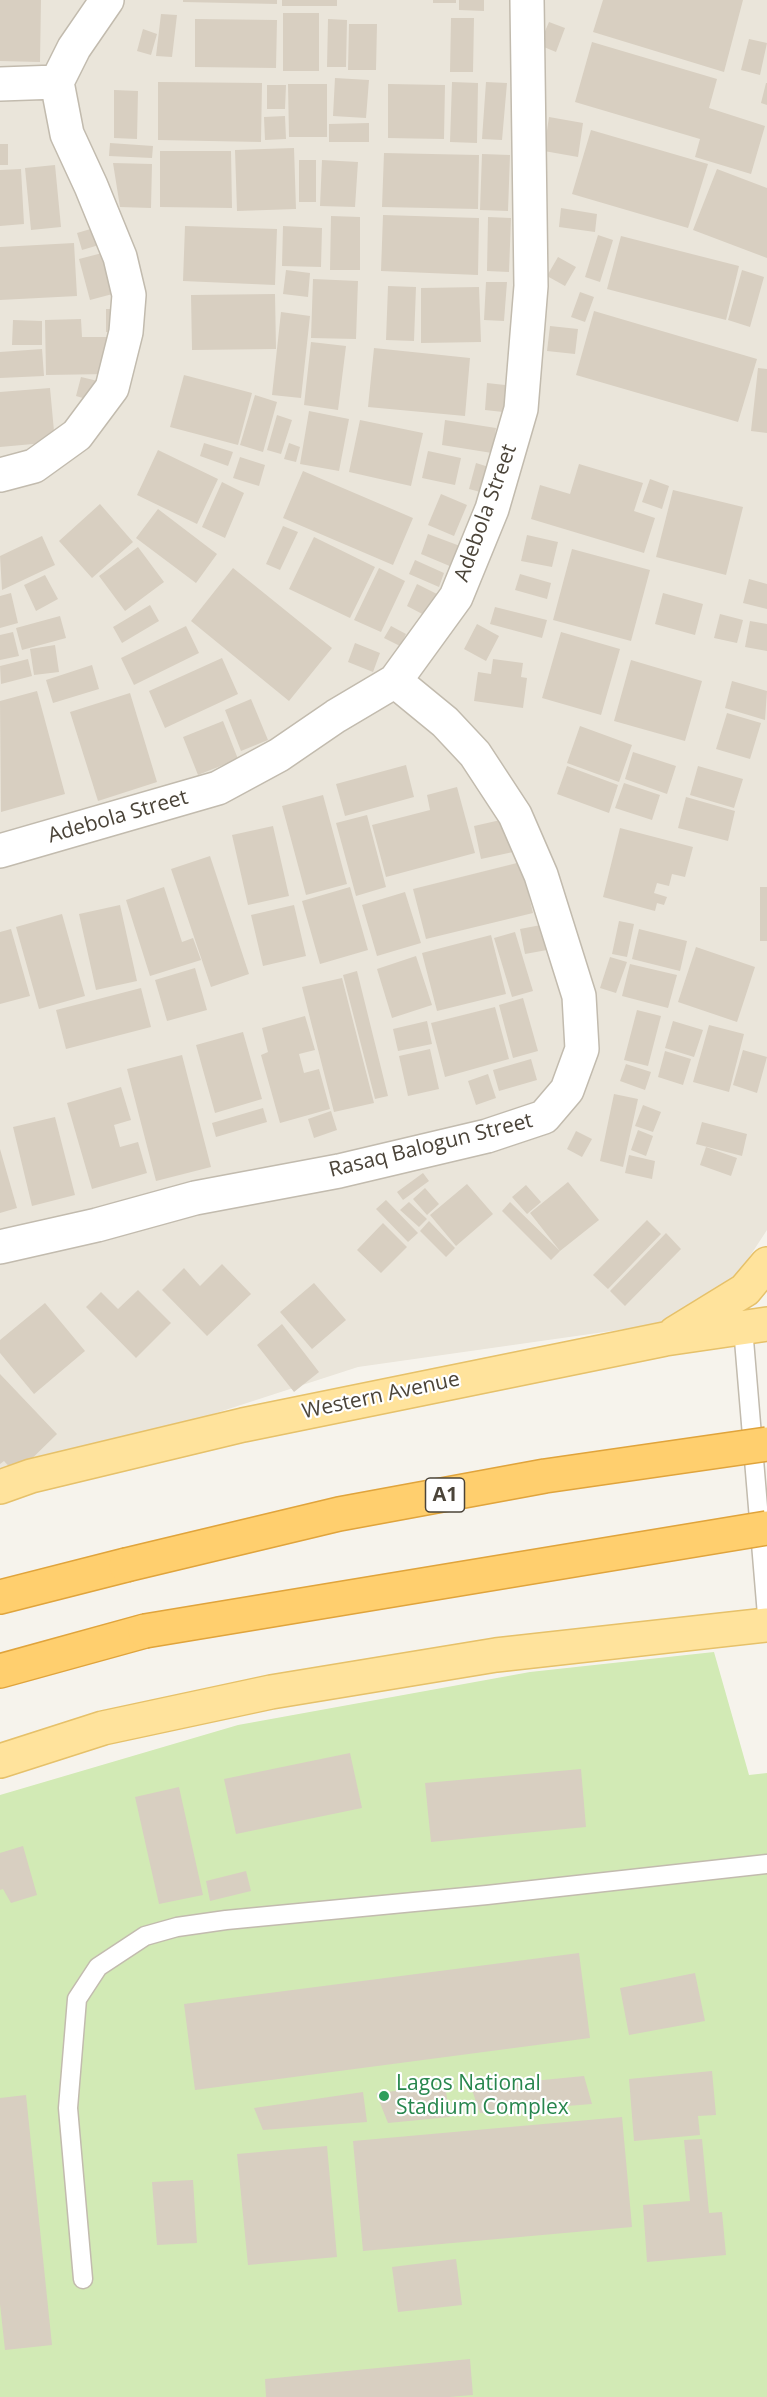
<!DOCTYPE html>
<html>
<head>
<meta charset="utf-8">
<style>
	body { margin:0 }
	canvas { display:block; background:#f6f3ec }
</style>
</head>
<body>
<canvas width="767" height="2397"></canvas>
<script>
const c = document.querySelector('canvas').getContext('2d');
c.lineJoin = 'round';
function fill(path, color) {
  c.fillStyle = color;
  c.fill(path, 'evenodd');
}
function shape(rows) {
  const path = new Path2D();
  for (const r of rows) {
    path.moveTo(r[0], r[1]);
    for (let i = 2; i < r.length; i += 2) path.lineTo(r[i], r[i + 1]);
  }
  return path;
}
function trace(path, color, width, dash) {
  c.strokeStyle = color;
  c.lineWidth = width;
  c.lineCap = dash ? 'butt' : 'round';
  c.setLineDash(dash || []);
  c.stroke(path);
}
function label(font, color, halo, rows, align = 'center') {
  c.font = font + ' "Open Sans",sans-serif';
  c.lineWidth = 4.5;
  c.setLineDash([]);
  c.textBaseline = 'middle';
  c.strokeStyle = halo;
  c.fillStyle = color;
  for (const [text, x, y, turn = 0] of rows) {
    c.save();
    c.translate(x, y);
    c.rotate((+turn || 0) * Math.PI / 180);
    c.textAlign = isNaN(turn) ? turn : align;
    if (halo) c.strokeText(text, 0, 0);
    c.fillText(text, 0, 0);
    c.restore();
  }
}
fill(shape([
	[0,0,767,0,767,1230,710,1317,358,1367,0,1483]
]), '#eae5da');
fill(shape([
	[714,1652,749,1775,767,1773,767,2397,0,2397,0,1795,238,1725,530,1672]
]), '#d2eab5');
fill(shape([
	[0,0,41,0,40,62,0,61],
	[183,0,277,0,277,4,183,2],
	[282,0,337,0,337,6,282,6],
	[433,0,456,0,456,3,433,3],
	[459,0,484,0,484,11,459,10],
	[603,0,743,0,724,72,593,32],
	[283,13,319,13,319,71,283,71],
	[161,14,177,15,172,57,156,56],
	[451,18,474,18,473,72,450,72],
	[195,19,277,20,276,68,195,67],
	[328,19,347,20,346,67,327,67],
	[549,22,565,28,556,52,539,45],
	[349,24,377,24,376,70,348,70],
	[143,29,157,34,151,55,137,51],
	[749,39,767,43,760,75,741,70],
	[592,42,717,79,709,108,765,126,751,174,695,157,700,139,575,102],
	[335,78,369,80,366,118,333,116],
	[158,82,262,83,261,142,158,140],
	[452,82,478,83,477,143,450,142],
	[486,82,507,83,502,140,482,139],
	[766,83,767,83,767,105,761,103],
	[288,84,327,84,327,137,289,137],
	[388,84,445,85,444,139,388,138],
	[267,85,286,85,285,109,267,109],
	[114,90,138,91,137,139,114,138],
	[285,116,286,139,265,140,264,117],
	[549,117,583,123,578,157,544,151],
	[369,123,369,142,329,142,329,124],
	[591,130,708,164,688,228,572,194],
	[110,143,153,146,152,158,109,156],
	[0,144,8,144,8,165,0,165],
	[294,148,296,209,237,211,235,150],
	[160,151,231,151,232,208,160,207],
	[384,153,479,155,478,209,382,207],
	[482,154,510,155,508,211,480,210],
	[299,160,316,160,316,202,299,202],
	[322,160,358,162,355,207,320,206],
	[113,163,152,164,151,208,120,207],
	[55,165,61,227,31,230,25,168],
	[21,169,24,224,0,226,0,170],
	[717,169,767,188,767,258,693,230],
	[561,208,597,214,595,232,559,227],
	[383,215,479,218,478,275,381,271],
	[331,216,360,217,360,270,330,270],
	[488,217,511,218,509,272,487,271],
	[185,226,277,229,275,285,183,281],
	[283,226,322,228,321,267,282,266],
	[94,228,99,245,82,250,77,233],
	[598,235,613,240,600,282,585,277],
	[621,236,739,266,726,320,607,289],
	[74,243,77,296,0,300,0,247],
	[110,251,120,292,90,300,79,259],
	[558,257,576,267,565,286,547,276],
	[286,270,310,273,308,297,283,294],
	[742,270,764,277,750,327,728,320],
	[313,279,358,281,356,339,311,338],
	[486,282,507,282,504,321,484,320],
	[388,286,416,287,414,341,386,340],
	[479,287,481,342,421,343,421,288],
	[580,292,594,297,585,322,571,317],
	[275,294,276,349,192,350,191,295],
	[106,309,124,309,124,331,106,332],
	[594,311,757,359,738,422,576,375],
	[281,312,310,316,301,398,272,395],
	[81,319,82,337,108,337,109,374,46,375,45,320],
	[13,320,42,321,42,345,12,345],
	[550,326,578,329,575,354,547,351],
	[311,342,346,346,338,410,304,405],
	[374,348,470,358,465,416,368,407],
	[42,349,44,376,0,378,0,352],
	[758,368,767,369,767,433,751,431],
	[184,375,252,393,238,445,170,427],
	[81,377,102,382,97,402,76,396],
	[487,383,514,386,512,413,485,410],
	[50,388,55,442,0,447,0,392],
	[255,395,277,402,263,452,240,445],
	[309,411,349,419,339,471,300,464],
	[277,415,292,420,281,454,267,450],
	[360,420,423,433,411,486,349,472],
	[445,420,496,428,492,453,442,445],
	[204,443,233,452,228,466,200,456],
	[289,443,300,447,296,462,284,459],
	[158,450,218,479,197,524,137,495],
	[428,451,461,458,455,485,422,478],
	[240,457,265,465,259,486,233,478],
	[476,463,492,468,484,493,469,489],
	[579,464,643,483,634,511,655,518,644,553,531,519,540,485,570,494],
	[303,471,413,518,393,565,283,518],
	[650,479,669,486,662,509,642,502],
	[222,482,244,493,225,538,202,527],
	[673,490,743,507,726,575,656,557],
	[441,494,467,505,454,536,428,525],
	[100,504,133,542,92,578,59,541],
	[158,509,217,554,196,583,136,538],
	[283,526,298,532,280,570,266,564],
	[428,534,460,546,452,567,421,554],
	[527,535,558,542,552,567,521,561],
	[42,536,55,565,2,590,0,556],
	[314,537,375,567,350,618,289,589],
	[138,547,164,582,125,611,99,576],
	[572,549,650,570,631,641,553,620],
	[415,560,444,573,439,587,409,574],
	[233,568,332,648,289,701,191,621],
	[379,568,405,581,381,632,354,620],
	[520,574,551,583,547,599,515,590],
	[45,575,58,599,36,611,24,585],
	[749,579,767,584,767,609,743,603],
	[417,584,439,595,428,617,407,606],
	[11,593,18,623,0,628,0,596],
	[663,593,703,604,695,635,655,624],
	[150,605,159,621,122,643,113,627],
	[495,607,547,620,542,638,490,624],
	[720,614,743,620,737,643,714,638],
	[60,616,66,638,22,650,16,628],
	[750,621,767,624,767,651,745,647],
	[477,624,499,636,486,661,464,649],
	[186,626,199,653,134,685,121,658],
	[391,626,406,634,400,646,384,638],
	[13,632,19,656,0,660,0,635],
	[561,632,620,649,601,715,542,698],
	[355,643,380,653,373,672,348,662],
	[55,645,59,672,34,675,30,649],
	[222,658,238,694,165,728,149,691],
	[28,659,32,676,1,684,0,666],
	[493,659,523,663,521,677,527,678,523,708,474,701,478,672,491,674],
	[631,660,702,681,685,741,614,721],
	[92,665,99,689,53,703,46,680],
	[732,681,767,691,765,720,725,708],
	[37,691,65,794,1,812,0,701],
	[130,693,157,782,98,801,70,712],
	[251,699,268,740,241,751,225,710],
	[727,713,761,723,750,759,716,749],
	[223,721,238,759,198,775,183,737],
	[580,726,632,745,619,782,567,763],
	[633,752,676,766,667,794,625,779],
	[406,765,414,797,345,816,336,784],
	[567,766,618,785,609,813,557,794],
	[698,766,743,779,734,808,690,795],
	[624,783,660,795,652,820,615,808],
	[457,787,475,853,386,877,372,825,430,810,427,795],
	[323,795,347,884,306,895,282,806],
	[686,797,735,811,728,841,678,828],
	[367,815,386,887,356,896,336,823],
	[505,819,513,852,481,859,474,826],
	[273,826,289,896,248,905,232,835],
	[620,828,693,847,685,877,672,874,669,886,657,883,654,893,667,897,664,905,657,903,655,911,603,897],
	[210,856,249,974,211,987,171,869],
	[521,862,533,913,426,939,413,889],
	[164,887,182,942,193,938,201,960,150,976,126,900],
	[350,887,368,950,320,964,302,901],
	[760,887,767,887,767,941,760,941],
	[405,892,421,943,377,956,362,905],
	[120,905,137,981,96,990,79,914],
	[294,905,306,956,263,966,251,915],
	[62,914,85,996,39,1009,16,927],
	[619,921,634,924,627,957,612,954],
	[541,925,547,950,525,954,520,929],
	[11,929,30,996,0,1004,0,932],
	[639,929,687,941,680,971,632,959],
	[515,932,533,991,512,997,494,938],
	[491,935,506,994,437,1011,422,953],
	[696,947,755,967,737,1022,678,1002],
	[416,956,432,1005,392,1018,377,969],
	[610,957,627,962,616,993,600,988],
	[630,964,677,975,668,1008,622,996],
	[195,968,207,1010,167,1021,155,980],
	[357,971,388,1096,375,1099,343,975],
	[342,978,374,1103,334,1112,302,987],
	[141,988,151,1027,66,1049,56,1010],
	[523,998,538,1051,513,1058,499,1005],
	[495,1007,509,1059,445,1077,431,1023],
	[637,1010,661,1016,648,1066,624,1060],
	[305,1016,315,1050,299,1054,304,1073,319,1069,330,1109,280,1123,261,1055,268,1052,262,1028],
	[427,1021,432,1044,398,1051,393,1029],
	[673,1021,703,1030,694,1057,665,1048],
	[709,1025,744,1034,729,1092,693,1082],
	[243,1032,262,1099,215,1113,196,1045],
	[430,1049,439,1089,408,1096,399,1056],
	[743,1050,767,1057,757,1093,733,1085],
	[665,1051,691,1059,683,1085,658,1077],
	[182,1055,211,1167,156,1181,127,1069],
	[531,1059,537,1080,499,1091,493,1070],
	[626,1064,651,1072,645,1090,620,1081],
	[488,1074,496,1098,476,1105,468,1081],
	[121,1087,131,1120,114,1125,120,1147,138,1142,147,1173,92,1189,67,1103],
	[614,1094,638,1099,623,1167,600,1161],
	[643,1105,661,1112,653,1132,635,1126],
	[263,1108,267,1122,216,1137,212,1123],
	[331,1111,337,1130,314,1138,308,1119],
	[55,1117,75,1195,32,1206,13,1127],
	[702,1122,747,1134,742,1156,696,1144],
	[638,1130,653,1136,646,1156,631,1150],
	[576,1131,592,1139,582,1157,567,1149],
	[706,1147,737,1158,731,1176,700,1165],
	[0,1149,17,1208,0,1213],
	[629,1155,655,1161,652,1179,625,1173],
	[423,1173,429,1181,403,1200,397,1192],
	[568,1182,599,1220,560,1251,530,1213],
	[467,1184,493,1214,456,1246,430,1215],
	[526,1185,541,1202,527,1214,512,1197],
	[425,1188,439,1204,427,1215,413,1199],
	[386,1200,418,1233,408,1242,376,1209],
	[409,1202,427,1219,419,1227,400,1210],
	[510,1202,560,1251,551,1260,502,1211],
	[647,1220,661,1234,608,1289,593,1275],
	[429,1221,455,1248,446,1257,420,1231],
	[383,1223,407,1247,381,1273,357,1250],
	[666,1233,681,1249,625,1306,610,1291],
	[222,1264,251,1294,207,1336,162,1290,184,1268,200,1286],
	[314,1283,346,1320,312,1349,280,1312],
	[138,1290,171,1323,136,1358,86,1307,101,1292,118,1309],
	[45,1303,85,1351,34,1394,0,1353,0,1340],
	[282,1324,319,1372,294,1392,257,1345],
	[0,1374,57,1434,16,1474,4,1461,0,1464],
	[350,1753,362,1808,236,1834,224,1779],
	[581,1769,586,1827,431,1842,425,1783],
	[179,1787,203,1895,159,1904,135,1797],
	[23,1846,37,1895,11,1903,3,1889,0,1890,0,1853],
	[246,1871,251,1891,210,1901,206,1881],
	[579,1953,590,2038,195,2090,184,2004],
	[695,1973,705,2021,629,2035,620,1988],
	[712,2071,716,2115,698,2116,700,2135,634,2141,629,2079],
	[584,2076,592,2104,480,2113,471,2087],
	[445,2086,450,2117,388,2123,376,2093],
	[363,2092,367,2122,263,2130,254,2108],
	[26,2095,52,2345,5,2350,0,2304,0,2098],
	[622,2117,632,2227,363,2251,353,2141],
	[702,2139,709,2213,722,2212,726,2255,647,2262,643,2205,690,2201,684,2140],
	[327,2146,337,2257,248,2265,237,2154],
	[193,2180,197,2243,157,2245,152,2182],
	[456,2259,462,2305,398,2312,392,2267],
	[470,2359,473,2395,449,2397,266,2397,265,2379]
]), '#d8cfc1');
const lane = shape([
	[743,1328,767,1615],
	[83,2279,68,2108,77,1999,98,1967,145,1936,177,1927,226,1920,487,1895,767,1864]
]);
const street = shape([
	[57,82,74,48,107,0],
	[0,84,57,82],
	[0,475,34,466,77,435,112,388,126,332,129,295,120,257,91,186,67,134,57,82],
	[0,851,218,788,279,755,336,716,395,681,456,597,492,509,521,409,531,286,527,0],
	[0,1247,97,1225,195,1198,339,1171,487,1136,544,1117,567,1090,582,1049,579,996,541,875,515,815,475,754,445,722,395,681]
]);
const primary = shape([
	[675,1333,745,1290,767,1264],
	[0,1487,31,1476,243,1425,665,1339,767,1324],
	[0,1761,103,1728,271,1692,496,1655,767,1625]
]);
const highway = shape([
	[0,1597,126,1565],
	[0,1671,145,1631]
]);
trace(lane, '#c2bbae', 21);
trace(street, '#c2bbae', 36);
trace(primary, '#e6c16a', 36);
trace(highway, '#e0a43c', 36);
trace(lane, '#fff', 18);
trace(street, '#fff', 33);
trace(primary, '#ffe39c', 33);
trace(highway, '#ffcf6e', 33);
const highwayBridge = shape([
	[126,1565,339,1514,545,1476,767,1444],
	[145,1631,767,1528]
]);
trace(highwayBridge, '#e0a43c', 36, []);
trace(highwayBridge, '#ffcf6e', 33);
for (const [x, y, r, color] of [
	[384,2096,6,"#2e9e5b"]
]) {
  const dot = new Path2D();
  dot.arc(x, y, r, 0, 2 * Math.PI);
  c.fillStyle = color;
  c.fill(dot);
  trace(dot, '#fff', 2);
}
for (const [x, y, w] of [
	[445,1495,39]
]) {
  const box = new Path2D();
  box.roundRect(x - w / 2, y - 17, w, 34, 4.5);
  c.fillStyle = '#fff';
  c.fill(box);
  trace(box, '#4b4439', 1.5);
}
label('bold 20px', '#4b4439', null, [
	["A1",445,1495]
]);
label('21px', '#4b4439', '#fff', [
	["Adebola Street",486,513,-70],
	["Adebola Street",118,817,-16],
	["Rasaq Balogun Street",431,1146,-14],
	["Western Avenue",381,1396,-12]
]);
label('21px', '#27864d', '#fff', [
	["Lagos National",396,2084],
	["Stadium Complex",396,2108]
], 'left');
</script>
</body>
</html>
